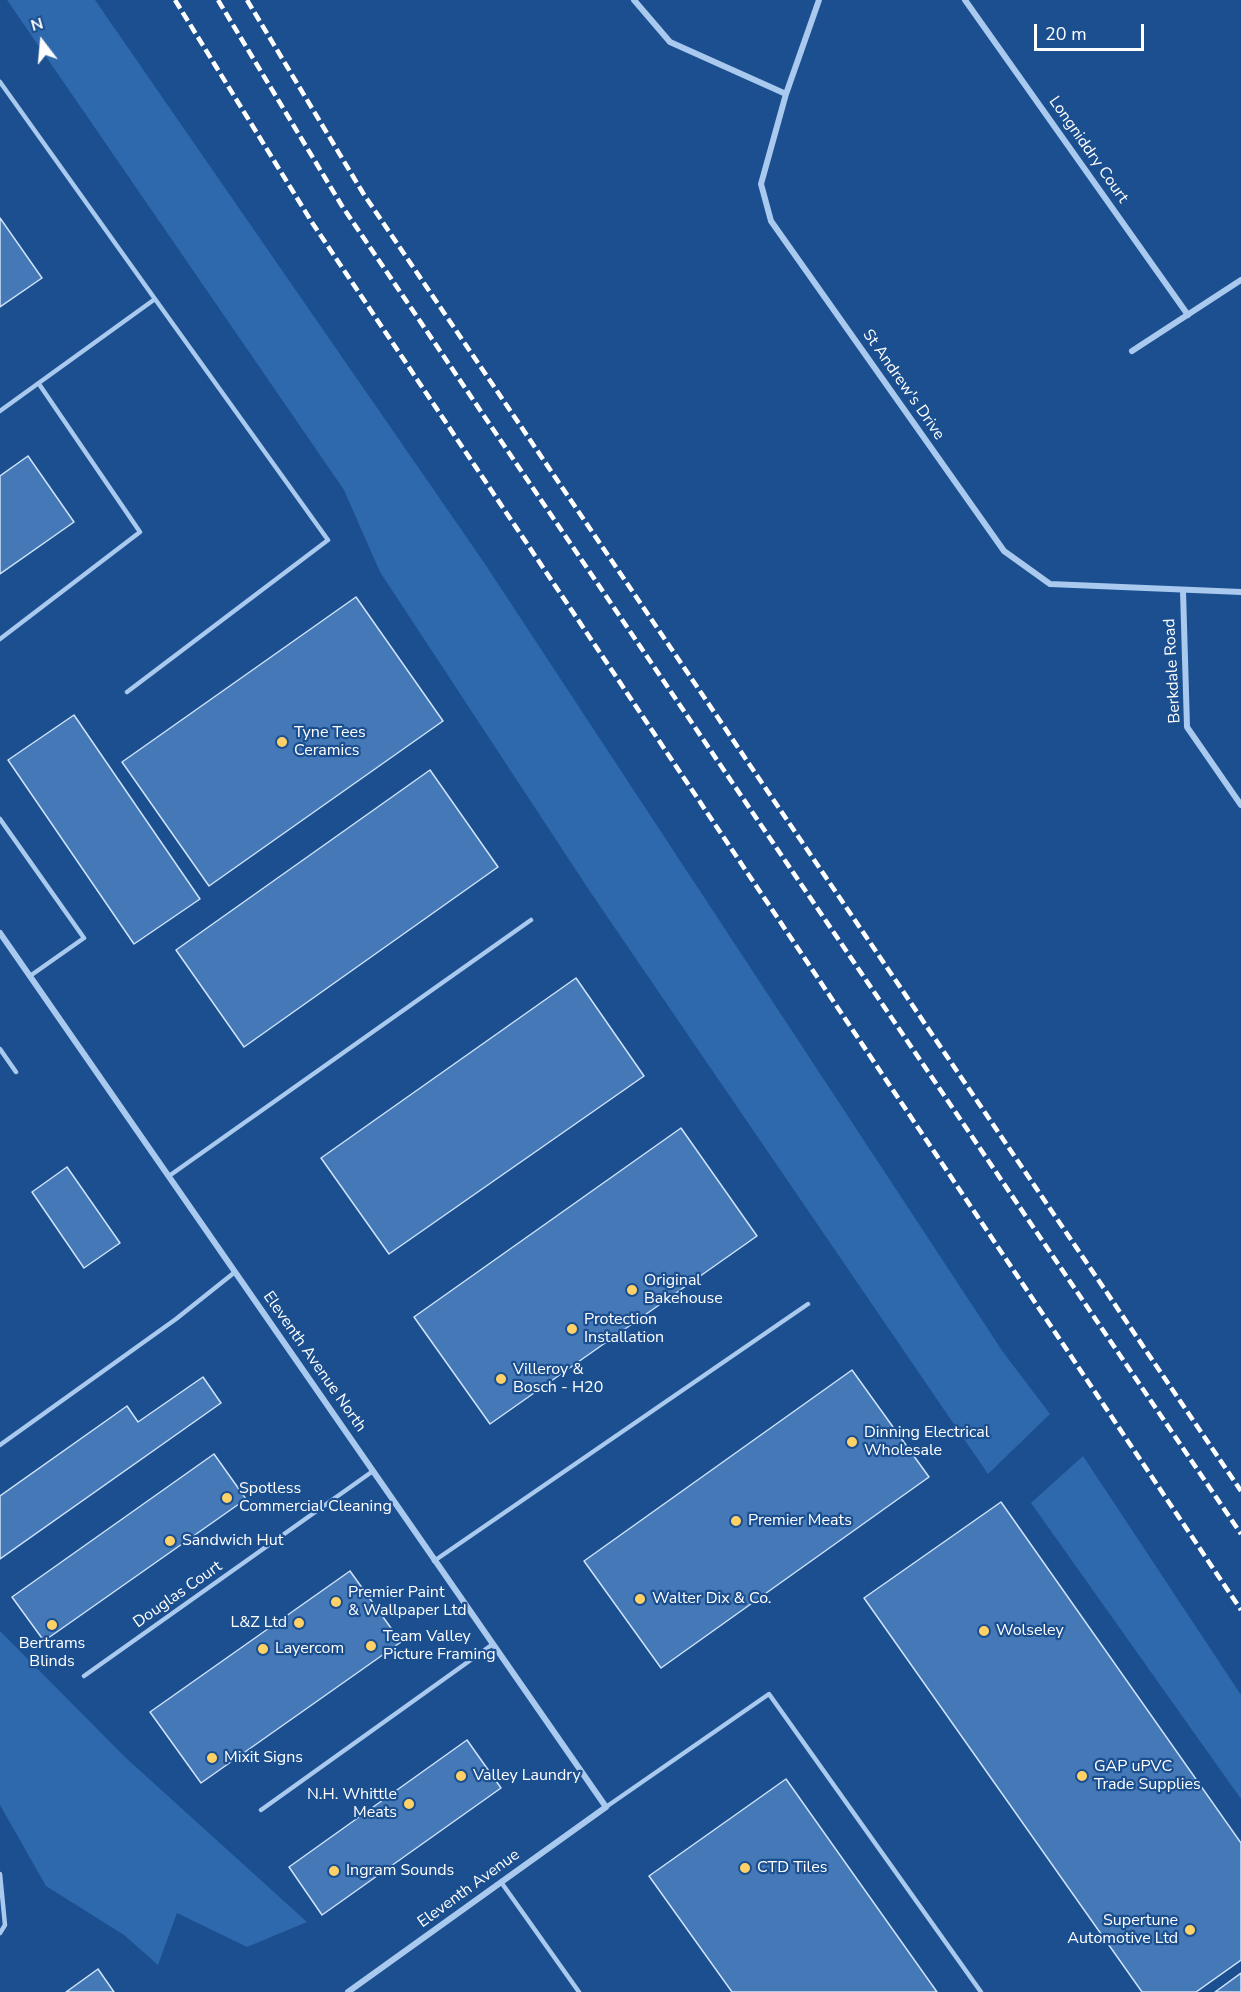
<!DOCTYPE html>
<html>
<head>
<meta charset="utf-8">
<style>
	body { margin:0 }
	#map { position:relative; width:1241px; height:1992px; overflow:hidden; background:#1b4f8f; font-family:"Nunito Sans",sans-serif }
	canvas { display:block }
	.north { position:absolute; left:12px; top:12px; width:60px; height:60px; -webkit-text-stroke:4px #1b4f8f; paint-order:stroke; rotate:344deg; font-size:16px; font-weight:700; line-height:24px; text-align:center; color:#fff }
	.north::after { content:''; display:block; margin:auto; width:21px; height:27px; background:#fff; clip-path:polygon(50% 0,100% 100%,50% 72%,0 100%) }
	.scale { position:absolute; left:1034px; top:24px; width:110px; height:27px; box-sizing:border-box; border:3px solid #fff; border-top:0; padding-left:8px; font-size:18px; line-height:21px; white-space:nowrap; color:#fff; -webkit-text-stroke:4px #1b4f8f; paint-order:stroke }
</style>
</head>
<body>
<div id="map">
<canvas width="1241" height="1992"></canvas>
<div class="north">N</div>
<div class="scale">20 m</div>
</div>
<script>
const c = document.querySelector('canvas').getContext('2d');
c.lineJoin = 'round';
function fill(path, color) {
  c.fillStyle = color;
  c.fill(path, 'evenodd');
}
function shape(rows) {
  const path = new Path2D();
  for (const r of rows) {
    path.moveTo(r[0], r[1]);
    for (let i = 2; i < r.length; i += 2) path.lineTo(r[i], r[i + 1]);
  }
  return path;
}
function trace(path, color, width, dash) {
  c.strokeStyle = color;
  c.lineWidth = width;
  c.lineCap = dash ? 'butt' : 'round';
  c.setLineDash(dash || []);
  c.stroke(path);
}
function label(font, color, halo, rows, align = 'center') {
  c.font = font + ' "Nunito Sans",sans-serif';
  c.lineWidth = 4.5;
  c.setLineDash([]);
  c.textBaseline = 'middle';
  c.strokeStyle = halo;
  c.fillStyle = color;
  for (const [text, x, y, turn = 0] of rows) {
    c.save();
    c.translate(x, y);
    c.rotate((+turn || 0) * Math.PI / 180);
    c.textAlign = isNaN(turn) ? turn : align;
    if (halo) c.strokeText(text, 0, 0);
    c.fillText(text, 0, 0);
    c.restore();
  }
}
fill(shape([
	[7,0,95,0,483,561,1003,1352,1050,1414,988,1474,591,893,380,572,344,490],
	[1083,1456,1241,1695,1241,1799,1031,1503],
	[0,1631,126,1758,307,1922,247,1947,177,1913,158,1965,124,1935,46,1886,0,1805]
]), '#2e69ad');
const building = shape([
	[0,218,42,278,0,307,0,218],
	[28,456,74,522,0,574,0,476,28,456],
	[356,597,443,721,209,886,122,762,356,597],
	[74,715,200,899,134,944,8,760,74,715],
	[430,770,498,867,244,1047,176,950,430,770],
	[576,978,644,1076,389,1254,321,1158,576,978],
	[681,1128,757,1236,490,1424,414,1317,681,1128],
	[67,1167,120,1243,84,1268,32,1192,67,1167],
	[852,1370,929,1477,661,1668,584,1561,852,1370],
	[203,1377,221,1403,0,1559,0,1496,127,1406,138,1422,203,1377],
	[214,1454,246,1499,44,1641,12,1597,214,1454],
	[1001,1502,1241,1843,1241,1960,1196,1992,1142,1992,864,1598,1001,1502],
	[350,1571,401,1642,201,1783,150,1712,350,1571],
	[467,1740,501,1788,322,1915,289,1867,467,1740],
	[786,1779,937,1992,732,1992,649,1876,786,1779],
	[98,1969,114,1992,66,1992,98,1969],
	[1241,1973,1241,1992,1215,1992,1241,1973]
]);
fill(building, '#4478b7');
trace(building, '#cfe3fa', 1.5);
trace(shape([
	[0,82,155,299],
	[0,411,155,299,328,540,127,692],
	[0,639,140,532,39,384],
	[0,819,84,938,30,976],
	[0,1049,16,1072],
	[169,1176,531,920],
	[0,1445,176,1319,235,1272],
	[434,1561,808,1304],
	[84,1676,373,1471],
	[606,1807,769,1694,981,1992],
	[261,1810,493,1644],
	[0,1874,5,1925,0,1933],
	[501,1882,579,1992]
]), '#a9c9ee', 4.5);
trace(shape([
	[634,0,670,42,786,94],
	[819,0,786,94,761,184,771,221,1004,551,1050,584,1241,592],
	[965,0,1188,315],
	[1132,351,1241,280],
	[1183,591,1187,727,1241,805],
	[0,933,606,1807,348,1992]
]), '#a9c9ee', 6);
trace(shape([
	[175,0,313,224,1241,1610],
	[218,0,342,206,1241,1534],
	[247,0,363,193,1241,1491]
]), '#fff', 4.5, [10, 4.5]);
for (const [x, y, r, color] of [
	[282,742,6,"#ffd166"],
	[632,1290,6,"#ffd166"],
	[572,1329,6,"#ffd166"],
	[501,1379,6,"#ffd166"],
	[852,1442,6,"#ffd166"],
	[227,1498,6,"#ffd166"],
	[736,1521,6,"#ffd166"],
	[170,1541,6,"#ffd166"],
	[640,1599,6,"#ffd166"],
	[336,1602,6,"#ffd166"],
	[299,1623,6,"#ffd166"],
	[52,1625,6,"#ffd166"],
	[984,1631,6,"#ffd166"],
	[371,1646,6,"#ffd166"],
	[263,1649,6,"#ffd166"],
	[212,1758,6,"#ffd166"],
	[461,1776,6,"#ffd166"],
	[1082,1776,6,"#ffd166"],
	[409,1804,6,"#ffd166"],
	[745,1868,6,"#ffd166"],
	[334,1871,6,"#ffd166"],
	[1190,1930,6,"#ffd166"]
]) {
  const dot = new Path2D();
  dot.arc(x, y, r, 0, 2 * Math.PI);
  c.fillStyle = color;
  c.fill(dot);
  trace(dot, '#1b4f8f', 2);
}
label('16px', '#fff', '#1b4f8f', [
	["Longniddry Court",1088,150,55],
	["St Andrew's Drive",903,385,55],
	["Berkdale Road",1173,671,-93],
	["Eleventh Avenue North",314,1362,55],
	["Douglas Court",178,1595,-35],
	["Eleventh Avenue",469,1889,-36]
]);
label('16px', '#fff', '#1b4f8f', [
	["Tyne Tees",294,733],
	["Ceramics",294,751],
	["Original",644,1281],
	["Bakehouse",644,1299],
	["Protection",584,1320],
	["Installation",584,1338],
	["Villeroy &",513,1370],
	["Bosch - H20",513,1388],
	["Dinning Electrical",864,1433],
	["Wholesale",864,1451],
	["Spotless",239,1489],
	["Commercial Cleaning",239,1507],
	["Premier Meats",748,1521],
	["Sandwich Hut",182,1541],
	["Premier Paint",348,1593],
	["& Wallpaper Ltd",348,1611],
	["Walter Dix & Co.",652,1599],
	["L&Z Ltd",287,1623,"right"],
	["Wolseley",996,1631],
	["Team Valley",383,1637],
	["Picture Framing",383,1655],
	["Bertrams",52,1644,"center"],
	["Blinds",52,1662,"center"],
	["Layercom",275,1649],
	["Mixit Signs",224,1758],
	["GAP uPVC",1094,1767],
	["Trade Supplies",1094,1785],
	["Valley Laundry",473,1776],
	["N.H. Whittle",397,1795,"right"],
	["Meats",397,1813,"right"],
	["CTD Tiles",757,1868],
	["Ingram Sounds",346,1871],
	["Supertune",1178,1921,"right"],
	["Automotive Ltd",1178,1939,"right"]
], 'left');
</script>
</body>
</html>
